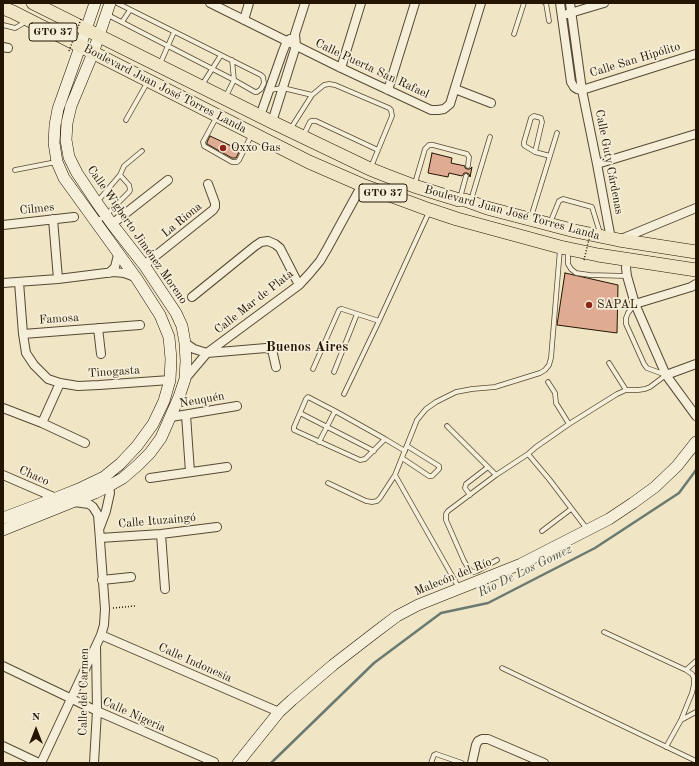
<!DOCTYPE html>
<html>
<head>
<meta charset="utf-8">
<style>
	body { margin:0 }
	#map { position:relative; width:699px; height:766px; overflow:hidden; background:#f0e5c5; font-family:"Old Standard TT",serif }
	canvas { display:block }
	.frame { position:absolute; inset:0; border:4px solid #231501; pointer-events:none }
	.north { position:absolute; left:16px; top:710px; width:40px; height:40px; -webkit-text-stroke:3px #f5eed9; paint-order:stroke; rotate:0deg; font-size:11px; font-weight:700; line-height:16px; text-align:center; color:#231501 }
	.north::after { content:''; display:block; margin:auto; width:14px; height:18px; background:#231501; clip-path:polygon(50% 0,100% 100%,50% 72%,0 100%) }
</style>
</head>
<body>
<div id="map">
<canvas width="699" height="766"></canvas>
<div class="frame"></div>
<div class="north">N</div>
</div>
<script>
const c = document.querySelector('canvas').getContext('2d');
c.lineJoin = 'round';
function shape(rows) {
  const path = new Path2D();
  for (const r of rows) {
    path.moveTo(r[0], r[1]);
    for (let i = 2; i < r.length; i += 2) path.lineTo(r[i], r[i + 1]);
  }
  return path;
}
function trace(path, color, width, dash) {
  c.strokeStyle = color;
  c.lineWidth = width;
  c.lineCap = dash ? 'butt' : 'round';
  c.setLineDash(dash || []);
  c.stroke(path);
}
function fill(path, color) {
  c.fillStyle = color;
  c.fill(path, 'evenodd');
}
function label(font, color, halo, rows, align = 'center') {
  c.font = font + ' "Old Standard TT",serif';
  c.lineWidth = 3.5;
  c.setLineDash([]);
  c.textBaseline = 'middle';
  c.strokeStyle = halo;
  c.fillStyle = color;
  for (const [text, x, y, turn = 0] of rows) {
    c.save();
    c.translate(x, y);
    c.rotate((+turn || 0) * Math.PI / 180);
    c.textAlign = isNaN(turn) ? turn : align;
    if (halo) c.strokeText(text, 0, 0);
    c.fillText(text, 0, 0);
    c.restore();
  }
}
trace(shape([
	[271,763,374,663,441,613,488,603,595,548,679,493,696,470]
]), '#6b7a71', 2.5);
const building = shape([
	[210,136,240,150,236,158,232,158,207,144,207,142,210,136],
	[432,153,452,158,451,163,465,166,465,168,467,169,470,169,472,167,470,177,469,174,467,173,464,173,462,176,449,173,448,177,428,173,432,153],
	[565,273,618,285,617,333,557,325,565,273]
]);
fill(building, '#dfab93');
trace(building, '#231501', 1);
const lane = shape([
	[545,3,546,3,549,21],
	[106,14,234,80,255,92,257,92,261,89,264,83,263,77,261,75,117,3],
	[122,22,130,10],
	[3,25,15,28,17,27,27,21],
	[514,34,524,3],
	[160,64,174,32],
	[202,85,221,55],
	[270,90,283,88,312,95],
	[226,96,234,80,232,60],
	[216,118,203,142,204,146,232,162,237,162,239,160,252,134],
	[126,120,147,83],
	[291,128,312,95,324,85,329,84,335,85,389,108,391,110,392,116,371,167],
	[304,134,310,122,311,121,316,121,378,150],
	[535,152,542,122,541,118,534,116,531,118,524,142,524,145,525,146,535,152,550,156],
	[15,170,56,162],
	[120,175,124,166,142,151],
	[415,183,425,149,429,145,433,145,467,154,469,157,468,166],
	[460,198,466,176],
	[471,200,490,137],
	[531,217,557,133],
	[96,222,106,215,129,192,130,190,129,185,120,175,97,202],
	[550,223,559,201,563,199,592,207,600,233],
	[568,250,568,264,571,269,576,273,590,275,627,276],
	[634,305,628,313,626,318,626,324,644,364,647,368,666,375],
	[609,363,626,390],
	[313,369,339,310,341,309,342,309,379,321],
	[334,372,357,314],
	[548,382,555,393,556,403,569,424],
	[344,394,379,321,429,212],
	[300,413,374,451],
	[447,426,496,475,448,511,446,514,446,520,464,561,469,569,471,571,474,572,477,571,497,560],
	[385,439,365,459,360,460,294,430,294,427,306,399,308,397,310,398,335,411,385,439,405,451],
	[319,442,335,411],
	[402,458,429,476,432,476,439,469,439,466,407,446],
	[496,475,528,454],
	[328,483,366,501,372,502,377,501,380,498,395,475],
	[470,495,465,488,466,484,488,467],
	[587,529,549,479,528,454,536,447,569,424,617,394,626,390,638,390,645,389,650,387,666,375],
	[542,531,571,509],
	[459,588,395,475,417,420,426,409,436,402,456,392,472,389,495,387,540,373,545,370,549,365,551,358,560,249],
	[604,632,686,670,692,674,694,678,694,684,692,693,681,720,666,747],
	[502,668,696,761],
	[686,670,696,661],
	[681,720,696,712],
	[431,763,434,755,436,754,462,763]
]);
const street = shape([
	[210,3,341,68,431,110,438,110,444,109,450,104,481,3],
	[560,3,571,82,574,87,577,89,582,90,696,54],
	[570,3,582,90,597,164,611,239],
	[567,14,604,3],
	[244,20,249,3],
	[3,47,8,48],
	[341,68,361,3],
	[455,89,491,103],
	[388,90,415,3],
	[260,116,283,51,287,41,290,39],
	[272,122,296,46,295,34,305,3],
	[597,164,696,134],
	[53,219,58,279],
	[112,224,168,180],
	[3,225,74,217],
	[621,239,696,208],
	[627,260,626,268,627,276,635,304,666,375,696,416],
	[144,265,213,210,215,207,215,203,208,184],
	[109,273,115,267,118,255,117,251],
	[19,282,23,334,26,353,34,365,48,379,60,383,78,386,99,385,170,380],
	[3,283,58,279,114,272,124,273,135,277],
	[192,297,255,246,261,242,268,241,275,244,280,248,299,285],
	[635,304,691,287,696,284],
	[98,328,101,354],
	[23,334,140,325],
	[185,343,194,349,207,353,266,348,272,350,273,354,276,367],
	[666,375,696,364],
	[185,379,207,353,299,285,310,273,320,261,327,249,362,185],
	[3,408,42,423,85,443],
	[186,415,190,472],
	[171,417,237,406],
	[42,423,60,383],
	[3,475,56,498],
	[150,478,227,467],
	[100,527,106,511,110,493,109,486,107,483],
	[161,534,165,589],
	[100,538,161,534,217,527],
	[102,580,131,577],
	[101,635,279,712],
	[3,666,97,711,214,762],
	[3,746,39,763],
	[41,763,101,635,104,625,105,609,99,527,98,515,93,507,89,504,74,502],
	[94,763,97,711,96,646],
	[472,763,476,745,478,741,482,739,488,739,544,763]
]);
const secondary = shape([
	[3,518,56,498,81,488,104,477,120,464,137,446,153,424,164,401,170,380,171,359,169,337,160,315,137,279,64,178,57,162,54,143,55,125,58,109,80,47,95,3],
	[3,530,95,493,109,486,123,478,138,465,150,453,161,438,179,397,185,379,186,361,185,343,182,326,176,313,144,265,112,224,97,203,77,173,69,157,66,140,67,123,71,106,93,53,110,3],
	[238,763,279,712,292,700,333,665,377,631,397,616,418,605,521,564,609,519,633,503,655,487,677,466,696,442]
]);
const primary = shape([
	[33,3,272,122,370,169,385,175,414,186,459,200,465,200,487,208,575,231,619,240,696,252],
	[3,8,13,12,309,162,362,185,430,210,457,219,560,247,598,255,696,270]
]);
trace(lane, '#564932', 5.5);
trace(street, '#564932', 10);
trace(secondary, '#231501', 12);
trace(primary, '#231501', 14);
trace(shape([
	[113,608,135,606]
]), '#231501', 1.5, [1, 2]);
trace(lane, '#f5eed9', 4);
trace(street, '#f5eed9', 8);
trace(secondary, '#f5eed9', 11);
trace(primary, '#f0e5c5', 13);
trace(shape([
	[69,51,81,19],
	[584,260,591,231]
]), '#231501', 1.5, [1, 2]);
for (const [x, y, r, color] of [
	[223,148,4,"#8f2418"],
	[589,305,4,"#8f2418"]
]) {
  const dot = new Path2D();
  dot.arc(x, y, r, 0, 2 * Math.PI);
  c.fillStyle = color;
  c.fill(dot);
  trace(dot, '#f5eed9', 1.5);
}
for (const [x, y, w] of [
	[53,32,48],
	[383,193,48]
]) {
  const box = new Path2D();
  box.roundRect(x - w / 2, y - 9, w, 18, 3);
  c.fillStyle = '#f5eed9';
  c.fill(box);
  trace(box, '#231501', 1);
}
label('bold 11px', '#231501', null, [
	["GTO 37",53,32],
	["GTO 37",383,193]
]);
label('12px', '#231501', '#f5eed9', [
	["Calle San Hipólito",635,60,-17],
	["Calle Puerta San Rafael",372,69,25],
	["Boulevard Juan José Torres Landa",165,89,27],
	["Calle Guty Cárdenas",609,162,79],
	["Cilmes",37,209,-6],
	["Boulevard Juan José Torres Landa",512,213,15],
	["La Riona",182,220,-39],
	["Calle Wigberto Jiménez Moreno",137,235,55],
	["Calle Mar de Plata",254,302,-38],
	["Famosa",59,319,-4],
	["Tinogasta",114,372,-4],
	["Neuquén",202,400,-10],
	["Chaco",34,476,24],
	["Calle Ituzaingó",157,521,-5],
	["Malecón del Río",453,577,-22],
	["Calle Indonesia",195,663,24],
	["Calle del Carmen",84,692,-89],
	["Calle Nigeria",134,715,24]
]);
label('12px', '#231501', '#f5eed9', [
	["Oxxo Gas",231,148],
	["SAPAL",597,305]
], 'left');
label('italic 13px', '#4d5042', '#f5eed9', [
	["Rio De Los Gomez",525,571,-26]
]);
label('bold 14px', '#231501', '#f5eed9', [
	["Buenos Aires",307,347]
]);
</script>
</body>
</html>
